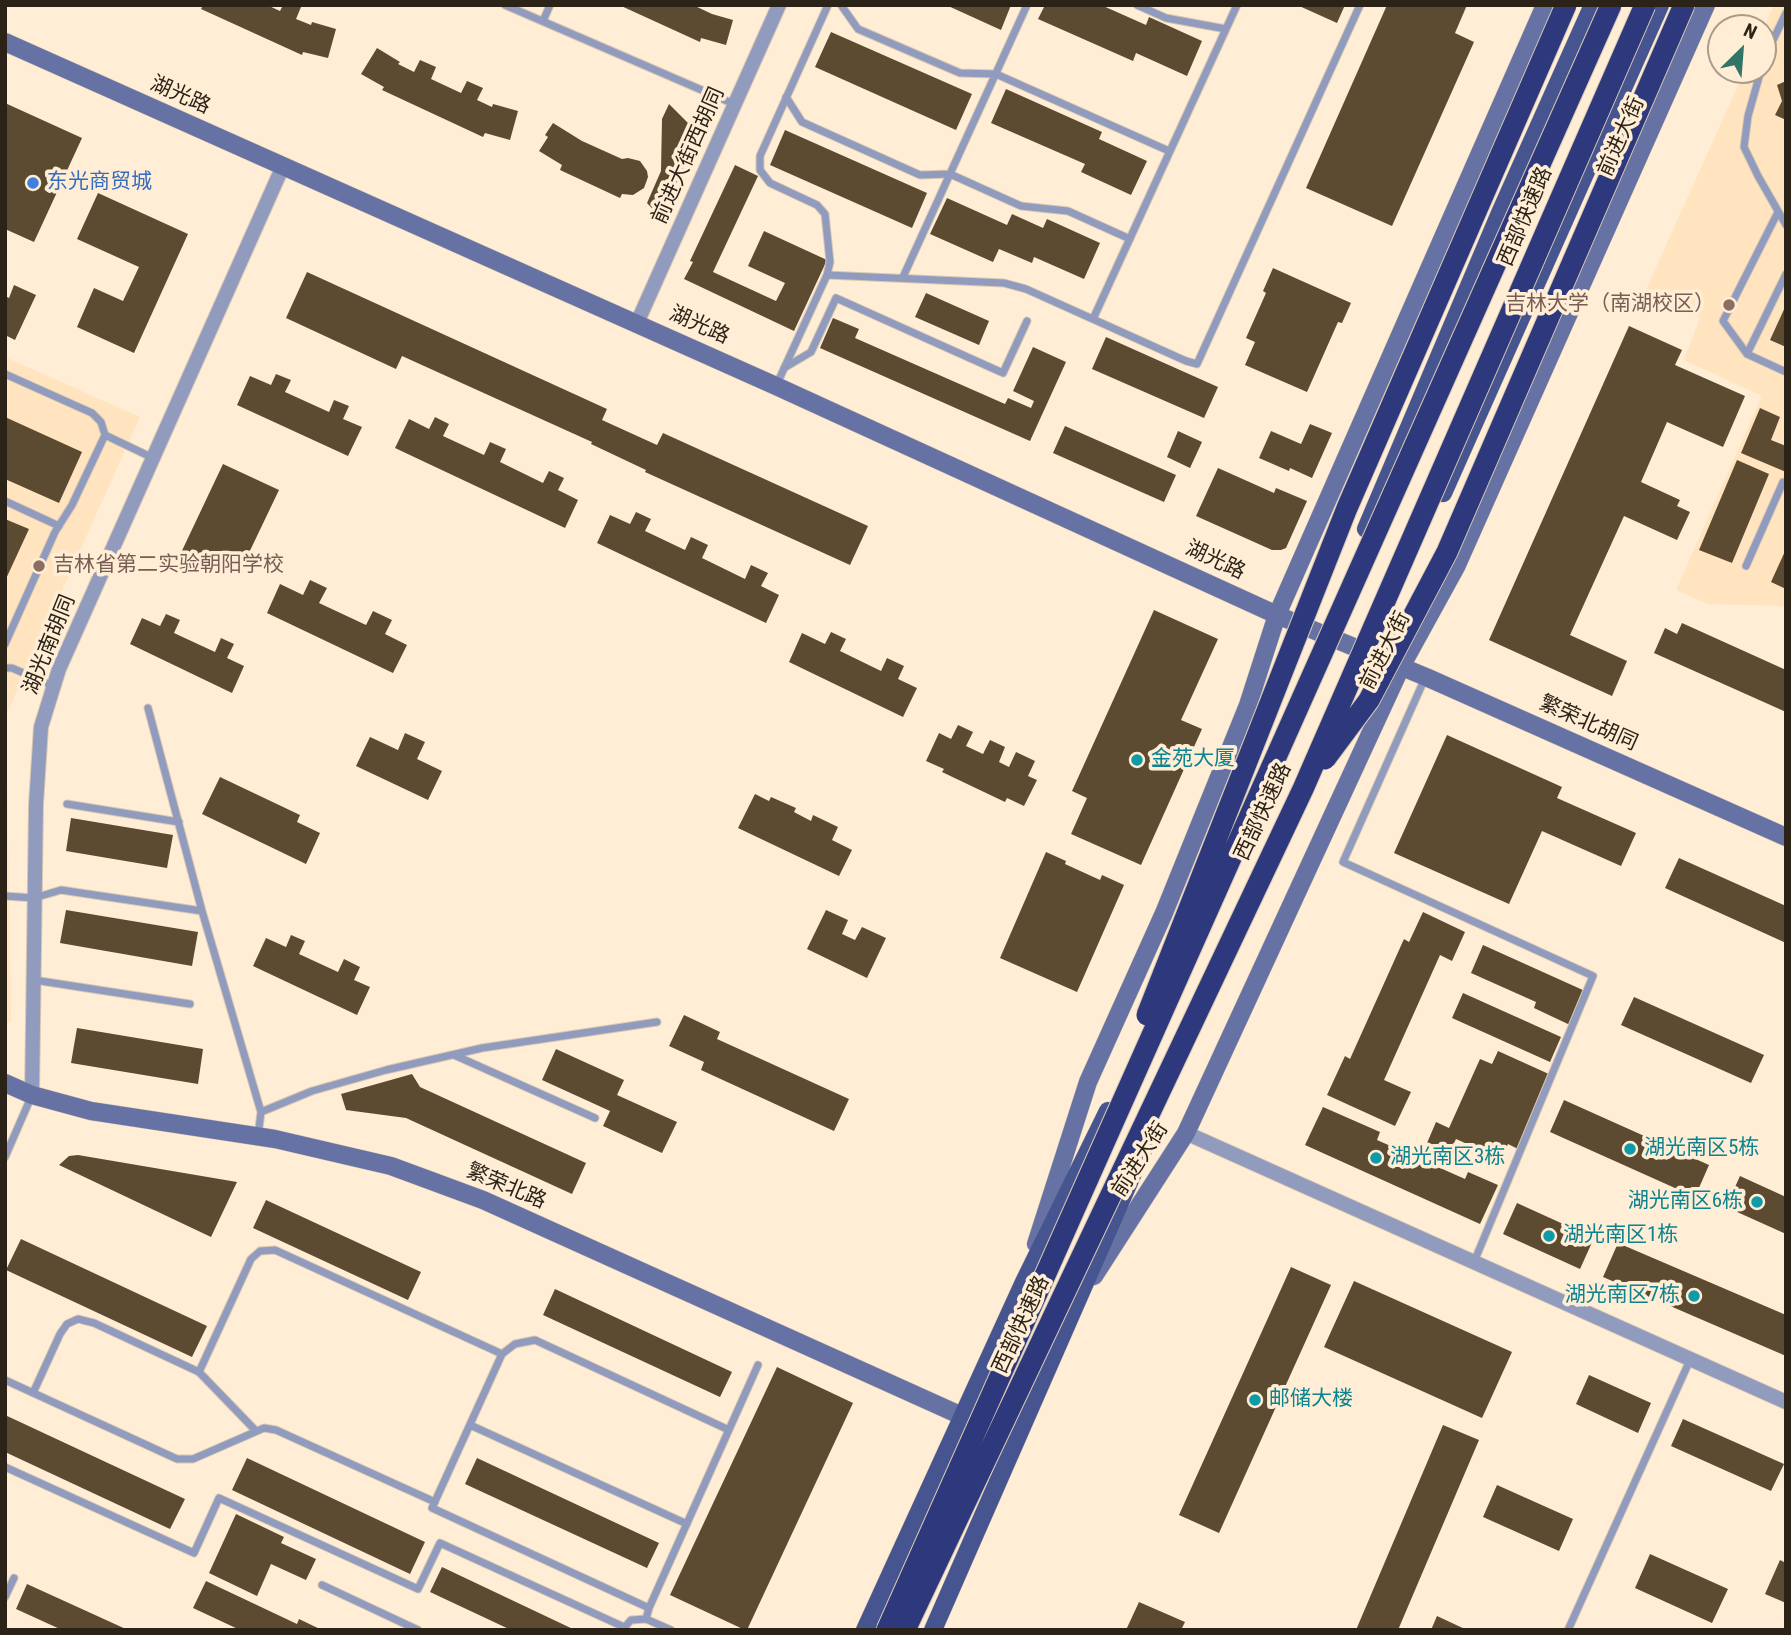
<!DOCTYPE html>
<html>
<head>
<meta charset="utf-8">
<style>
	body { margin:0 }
	#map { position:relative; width:1791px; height:1635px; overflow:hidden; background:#ffedd5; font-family:"Roboto Condensed",sans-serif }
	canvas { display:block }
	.frame { position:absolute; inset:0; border:7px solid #2b2317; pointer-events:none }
	.north { position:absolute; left:1707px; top:14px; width:70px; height:70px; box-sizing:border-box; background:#ffedd5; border:2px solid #aa9c89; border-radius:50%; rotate:25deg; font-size:19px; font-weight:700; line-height:28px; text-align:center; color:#2b2317 }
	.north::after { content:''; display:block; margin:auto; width:24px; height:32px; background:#327566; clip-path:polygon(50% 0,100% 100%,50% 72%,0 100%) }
</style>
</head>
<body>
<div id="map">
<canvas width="1791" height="1635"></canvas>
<div class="frame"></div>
<div class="north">N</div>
</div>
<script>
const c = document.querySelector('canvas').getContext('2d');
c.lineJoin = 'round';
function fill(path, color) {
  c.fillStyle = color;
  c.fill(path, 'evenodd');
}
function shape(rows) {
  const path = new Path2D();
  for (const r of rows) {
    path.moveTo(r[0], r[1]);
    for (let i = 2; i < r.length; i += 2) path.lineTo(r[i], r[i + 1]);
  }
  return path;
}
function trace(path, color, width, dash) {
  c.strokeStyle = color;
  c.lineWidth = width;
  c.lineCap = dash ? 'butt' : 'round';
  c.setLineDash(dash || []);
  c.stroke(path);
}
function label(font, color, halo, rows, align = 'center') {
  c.font = font + ' "Roboto Condensed","Noto Sans SC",sans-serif';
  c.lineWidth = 7;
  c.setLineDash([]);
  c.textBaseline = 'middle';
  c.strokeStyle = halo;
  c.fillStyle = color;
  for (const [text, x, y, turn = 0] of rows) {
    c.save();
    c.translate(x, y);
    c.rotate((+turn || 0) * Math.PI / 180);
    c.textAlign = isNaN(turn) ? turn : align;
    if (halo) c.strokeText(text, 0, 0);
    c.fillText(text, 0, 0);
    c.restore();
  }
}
fill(shape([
	[1774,5,1786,5,1786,606,1708,604,1676,590,1762,396,1684,360,1700,318,1645,292,1745,70,1763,70,1763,31],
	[5,357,140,417,6,715,11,1021,5,1025]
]), '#ffe4bf');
fill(shape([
	[203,5,267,5,280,11,283,5,298,5,301,7,296,19,311,25,312,22,336,29,328,58,303,52,302,55,201,9],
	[619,5,693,5,712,14,733,20,726,45,701,38,700,42],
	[946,5,1011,5,1001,30],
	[1045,5,1101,5,1146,25,1149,17,1202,41,1187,76,1136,53,1133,61,1038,19],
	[1297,5,1345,5,1337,23],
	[1387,5,1467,5,1455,33,1474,42,1392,226,1306,188],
	[831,32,972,94,956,130,815,67],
	[377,48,400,62,398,64,414,72,420,60,436,67,431,79,461,93,467,81,483,88,477,100,492,107,493,104,518,111,510,140,485,133,483,137,382,90,384,87,361,74],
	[1786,81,1786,120,1775,115,1782,101,1777,85],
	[1006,89,1102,132,1099,139,1147,161,1131,195,1081,172,1085,164,991,123],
	[5,103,82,138,34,242,5,229],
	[669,104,699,134,661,218,647,203,661,171,662,119],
	[553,123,582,141,622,159,628,158,640,161,647,171,648,177,644,188,633,195,622,194,620,198,560,170,562,165,539,151,548,137,545,135],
	[785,130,927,193,912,228,770,165],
	[735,165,758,176,713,272,776,301,785,283,748,266,764,231,827,260,794,331,684,279,693,262,690,261],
	[98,193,188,234,134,353,77,327,94,288,123,301,139,267,77,239],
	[947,198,1007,225,1012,214,1043,228,1047,219,1100,243,1084,279,1034,257,1032,263,999,249,993,262,930,234],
	[1273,268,1351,303,1342,323,1338,322,1307,392,1245,365,1255,342,1246,338,1266,293,1263,291],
	[307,272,607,409,602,420,657,445,663,433,868,526,850,565,645,472,646,470,591,444,592,442,402,356,396,369,286,318],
	[14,285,36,295,15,340,5,335,5,296,9,298],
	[926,293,989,321,979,345,915,317],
	[1786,305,1786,347,1770,340],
	[833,318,859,329,855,338,1005,404,1008,398,1031,408,1034,401,1013,391,1033,347,1066,362,1030,441,820,348],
	[1629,326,1682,350,1675,365,1745,396,1723,447,1667,422,1641,482,1680,500,1677,506,1690,512,1677,540,1624,516,1570,635,1627,661,1612,696,1489,640],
	[1106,337,1218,387,1204,418,1092,369],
	[276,374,291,380,285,392,329,412,334,400,349,406,343,419,362,427,348,456,237,405,250,376,271,385],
	[1760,408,1780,417,1771,440,1786,446,1786,472,1741,453],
	[5,417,82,452,59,503,5,479],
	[435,417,449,424,443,436,484,455,490,442,506,449,500,462,543,483,549,471,564,478,558,490,578,500,565,528,395,448,409,419,429,429],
	[1310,424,1332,433,1312,478,1290,468,1289,471,1259,458,1271,431,1301,444],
	[1065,426,1176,475,1164,502,1053,453],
	[1178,431,1202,442,1190,468,1167,457],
	[1737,460,1769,474,1732,563,1699,550],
	[223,464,279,490,246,559,229,551,218,576,179,557],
	[1218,468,1274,493,1276,488,1307,501,1286,548,1281,550,1272,550,1196,516],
	[636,512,651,519,645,531,685,550,691,537,708,545,702,558,745,579,751,565,768,573,761,586,779,595,766,623,597,543,610,515,630,524],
	[5,519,29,529,5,581],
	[1786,549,1786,589,1771,582],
	[310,580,327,588,319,603,366,625,373,611,392,620,385,634,407,645,393,673,267,613,280,584,303,595],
	[1154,610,1218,639,1181,720,1202,729,1141,865,1071,834,1087,798,1072,791],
	[166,614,180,620,174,633,215,652,221,638,234,644,227,658,244,666,232,693,130,644,142,618,160,626],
	[1682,623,1786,670,1786,712,1654,653,1665,628,1677,634],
	[831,632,846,639,840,651,881,671,887,658,904,666,898,679,917,688,903,717,789,662,802,633,825,644],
	[958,725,973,732,966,746,983,754,990,740,1005,747,999,762,1009,767,1016,752,1035,761,1028,776,1037,780,1024,806,1007,798,1005,802,942,772,944,769,926,761,939,733,951,739],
	[405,733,425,742,417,759,442,771,428,800,356,766,370,737,398,750],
	[1447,735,1562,787,1557,798,1636,833,1621,866,1542,831,1509,904,1394,853],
	[220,777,300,815,297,822,320,833,306,864,202,814],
	[755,794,769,801,771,797,796,808,794,812,811,821,813,815,838,827,832,840,852,850,839,876,738,828],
	[71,818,173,835,167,868,66,851],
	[1046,852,1066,861,1065,864,1100,880,1102,875,1124,885,1077,992,1000,958],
	[1679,858,1786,906,1786,943,1665,888],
	[66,910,198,932,192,966,60,943],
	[826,910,848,920,842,934,855,940,862,927,886,938,867,978,807,949],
	[1423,912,1465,932,1452,961,1440,955,1384,1080,1411,1092,1395,1126,1327,1095,1345,1056,1350,1059,1404,939,1409,942],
	[291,935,305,941,299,954,338,972,344,959,360,967,354,980,370,987,357,1015,253,966,266,938,286,947],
	[1483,945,1585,991,1570,1025,1534,1008,1536,1002,1471,973],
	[1463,993,1561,1037,1550,1062,1452,1018],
	[1634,997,1764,1055,1751,1083,1621,1025],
	[684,1015,720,1032,717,1039,849,1099,834,1131,701,1070,704,1062,669,1046],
	[77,1028,203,1049,198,1084,71,1063],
	[556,1049,624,1080,617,1095,677,1122,662,1153,603,1126,610,1111,542,1080],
	[1498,1051,1551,1075,1518,1149,1508,1144,1501,1159,1456,1139,1449,1153,1427,1143,1436,1122,1449,1128,1480,1059,1492,1064],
	[412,1074,420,1087,586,1163,572,1194,406,1118,346,1110,341,1094],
	[1564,1100,1709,1165,1695,1197,1550,1132],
	[1323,1107,1380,1132,1377,1140,1465,1179,1468,1172,1498,1185,1480,1224,1305,1145],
	[78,1155,237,1182,211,1237,59,1165,69,1156],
	[1740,1176,1786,1197,1786,1234,1726,1207],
	[266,1200,421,1272,408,1300,253,1228],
	[1517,1203,1594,1238,1580,1269,1503,1234],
	[21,1239,207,1326,192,1357,6,1270],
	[1618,1243,1786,1315,1786,1356,1603,1277],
	[1291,1267,1331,1285,1219,1533,1179,1515],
	[1354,1281,1512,1352,1482,1418,1324,1347],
	[555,1289,732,1372,720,1397,543,1315],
	[777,1367,853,1403,747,1630,745,1630,670,1595],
	[1589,1375,1651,1403,1638,1433,1576,1404],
	[5,1415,185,1499,170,1529,5,1452],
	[1683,1419,1784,1464,1771,1491,1671,1446],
	[1443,1425,1479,1440,1398,1630,1356,1630],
	[247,1458,425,1542,410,1574,232,1490],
	[477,1458,659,1543,647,1568,465,1484],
	[1497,1485,1573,1519,1559,1551,1483,1517],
	[236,1514,284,1537,281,1543,316,1559,306,1580,271,1564,257,1596,209,1573],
	[1650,1554,1728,1589,1712,1623,1635,1588],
	[1780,1560,1786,1563,1786,1603,1765,1594],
	[442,1567,575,1630,511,1630,430,1592],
	[206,1581,297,1624,299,1619,322,1630,240,1630,193,1608],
	[27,1584,128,1630,62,1630,16,1609],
	[1139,1602,1185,1622,1181,1630,1126,1630],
	[1437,1616,1467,1630,1431,1630]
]), '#5d4b31');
const lane = shape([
	[505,5,734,104],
	[841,5,858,29,960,73,996,74,1169,151],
	[1137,5,1166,18,1226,29],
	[543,21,550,5],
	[1763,61,1786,13],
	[1761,70,1748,116,1744,147,1758,176,1786,225],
	[786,97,802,122,920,175,950,174,1021,206,1068,211,1130,239],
	[1786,274,1747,354,1786,372],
	[827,275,1004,283,1026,289,1186,361,1197,364,1360,5],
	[903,277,1027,5],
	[1093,319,1237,5],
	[1747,354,1723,321,1778,212],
	[784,368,811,352,836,298,1003,373,1027,321],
	[5,374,92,413,101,422,105,435,72,505,55,532,5,644],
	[776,386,827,275,830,262,825,214,817,205,770,183,760,170,760,156,828,5],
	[105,435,153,458],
	[5,501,59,526],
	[1746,566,1783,482,1786,483],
	[5,668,12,668,53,686],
	[1425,678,1343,862,1593,976,1474,1262],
	[148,708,202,911,261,1112,258,1136],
	[67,804,179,822],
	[5,896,34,898,61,890,202,911],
	[34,980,190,1004],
	[454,1055,595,1118],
	[261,1112,312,1091,386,1070,482,1048,657,1022],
	[5,1157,32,1095],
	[502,1354,515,1344,535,1340,729,1430],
	[199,1372,256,1431],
	[5,1380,177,1459,193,1459,264,1428,276,1430,435,1502],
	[33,1393,60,1334,67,1324,78,1319,94,1323,199,1372,251,1259,260,1251,275,1250,502,1354,432,1508,649,1608,646,1619],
	[470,1425,687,1524],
	[5,1467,194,1553,219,1498,418,1589,440,1543,624,1627],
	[322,1585,418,1630],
	[5,1597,14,1578],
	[649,1608,758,1365],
	[623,1629,631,1620,646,1619,671,1630],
	[1568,1630,1690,1360]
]);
const street = shape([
	[637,323,779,5],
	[32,1095,36,804,41,727,59,669,283,166],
	[1186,1133,1786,1402]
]);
const secondary = shape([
	[5,42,776,386,1277,615,1426,677,1786,837],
	[5,1083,32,1095,91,1111,275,1139,391,1166,483,1200,962,1416],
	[1036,1244,1088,1082,1164,913,1248,705,1277,615,1545,5],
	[1094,1276,1186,1133,1401,667,1456,567,1706,5]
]);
const primary = shape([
	[1443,493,1660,5],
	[1366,529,1500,213,1593,5],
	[865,1630,1024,1282,1108,1111],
	[933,1630,1148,1139]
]);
trace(lane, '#d9c9b3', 9);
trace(street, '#d9c9b3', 16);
trace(secondary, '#d9c9b3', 19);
trace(primary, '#d9c9b3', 19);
trace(lane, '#919bbe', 7);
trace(street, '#919bbe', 14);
trace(secondary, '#6572a3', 18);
trace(primary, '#46548f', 18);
const highwayBridge = shape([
	[1325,759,1369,700,1447,552,1684,5],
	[1147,1015,1347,508,1566,5],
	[887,1630,1611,5],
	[905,1630,1303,789,1645,5]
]);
trace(highwayBridge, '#d9c9b3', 23, []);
trace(highwayBridge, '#2e397d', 21);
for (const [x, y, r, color] of [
	[33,183,7,"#3f7fe0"],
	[1729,305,7,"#8d6e63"],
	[39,566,7,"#8d6e63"],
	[1137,760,7,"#0f9aa8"],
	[1630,1149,7,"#0f9aa8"],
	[1376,1158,7,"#0f9aa8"],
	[1757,1202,7,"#0f9aa8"],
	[1549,1236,7,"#0f9aa8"],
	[1694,1296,7,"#0f9aa8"],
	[1255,1400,7,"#0f9aa8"]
]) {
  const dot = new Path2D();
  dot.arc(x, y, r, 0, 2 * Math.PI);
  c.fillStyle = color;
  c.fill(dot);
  trace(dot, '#ffedd5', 2.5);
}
label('21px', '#2b2317', '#ffedd5', [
	["湖光路",180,96,24],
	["前进大街",1622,137,-66],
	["前进大街西胡同",689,156,-66],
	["西部快速路",1526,217,-67],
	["湖光路",699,326,24],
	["湖光路",1215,561,25],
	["湖光南胡同",50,645,-68],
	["前进大街",1386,651,-63],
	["繁荣北胡同",1588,724,24],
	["西部快速路",1264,812,-65],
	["前进大街",1141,1160,-57],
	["繁荣北路",506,1187,23],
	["西部快速路",1022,1325,-65]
]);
label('21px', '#366cbe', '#ffedd5', [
	["东光商贸城",47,183]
], 'left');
label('21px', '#785e54', '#ffedd5', [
	["吉林大学（南湖校区）",1715,305],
	["吉林省第二实验朝阳学校",53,566,"left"]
], 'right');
label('21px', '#0d838f', '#ffedd5', [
	["金苑大厦",1151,760],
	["湖光南区5栋",1644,1149],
	["湖光南区3栋",1390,1158],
	["湖光南区6栋",1743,1202,"right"],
	["湖光南区1栋",1563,1236],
	["湖光南区7栋",1680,1296,"right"],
	["邮储大楼",1269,1400]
], 'left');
</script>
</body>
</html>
